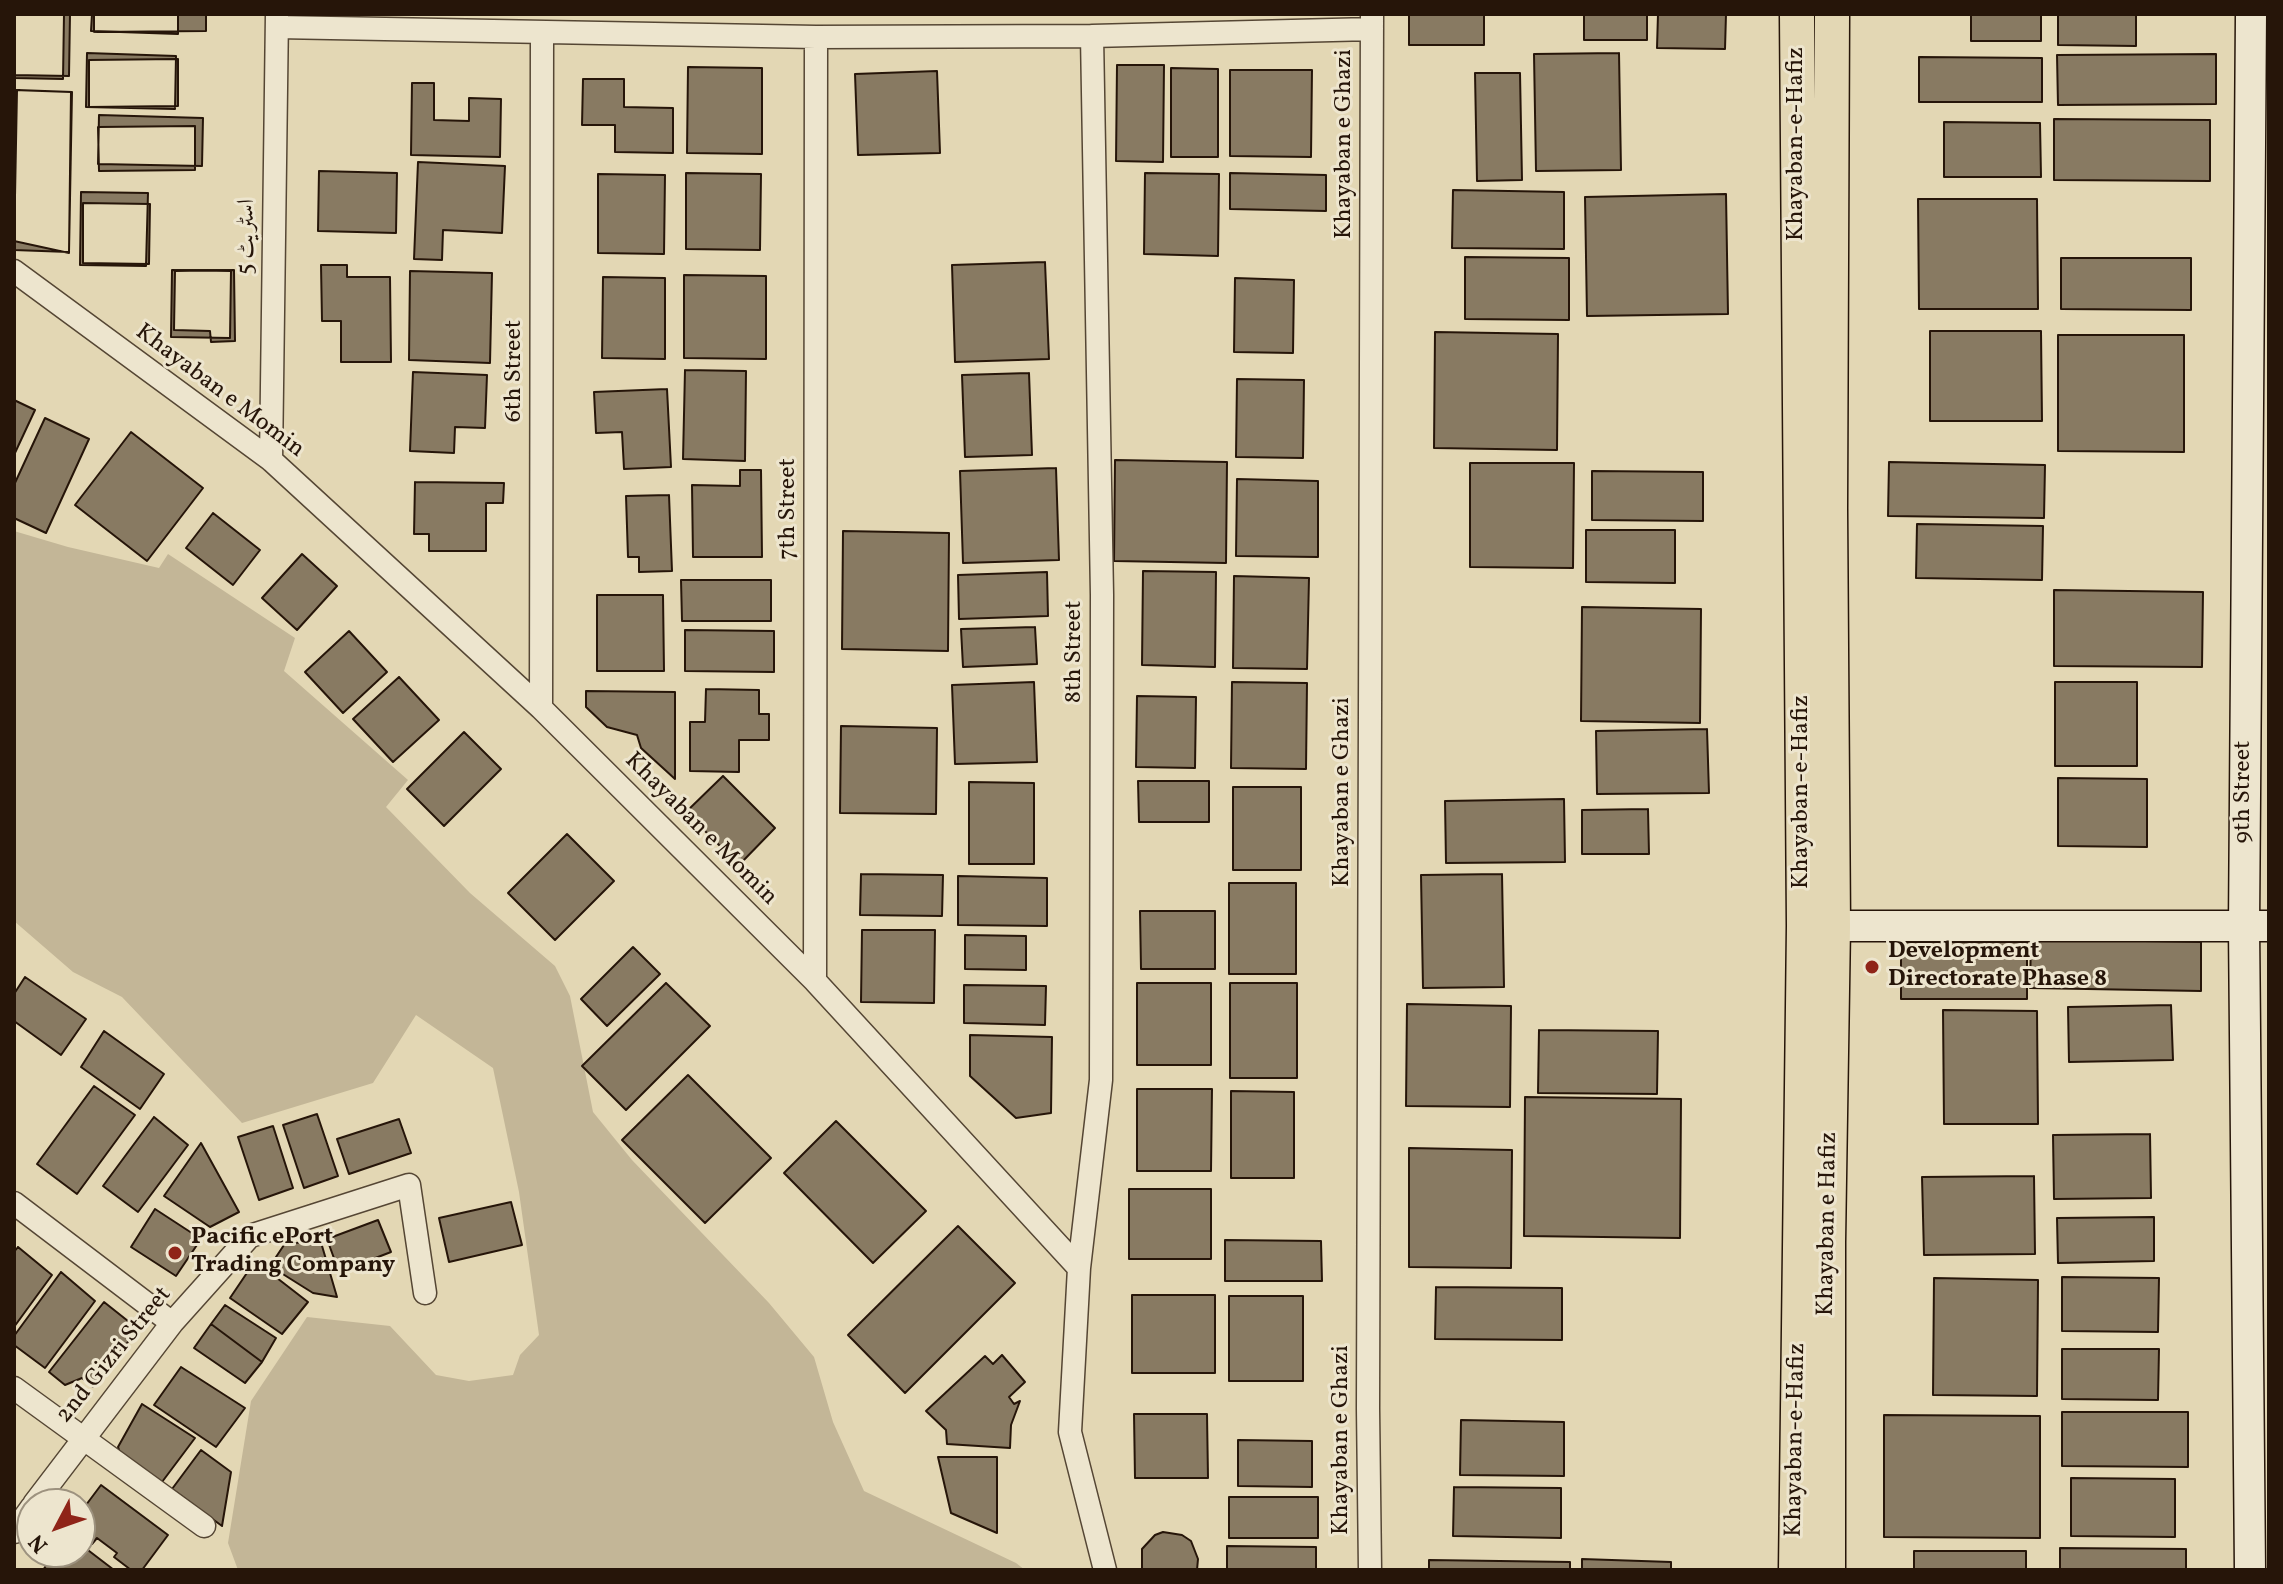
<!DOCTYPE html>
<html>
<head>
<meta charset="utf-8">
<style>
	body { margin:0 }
	#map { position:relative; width:2283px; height:1584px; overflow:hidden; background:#e3d7b4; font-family:Vollkorn,serif }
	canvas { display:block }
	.frame { position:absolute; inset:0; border:16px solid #261509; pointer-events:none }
	.north { position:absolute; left:16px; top:1488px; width:80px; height:80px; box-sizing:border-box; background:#ede5ce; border:2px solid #9d927f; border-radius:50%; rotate:229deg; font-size:22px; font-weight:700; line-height:32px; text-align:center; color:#261509 }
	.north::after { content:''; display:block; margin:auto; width:28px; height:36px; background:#8f2418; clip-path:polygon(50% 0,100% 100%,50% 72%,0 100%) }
</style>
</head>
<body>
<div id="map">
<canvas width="2283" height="1584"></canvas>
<div class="frame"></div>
<div class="north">N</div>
</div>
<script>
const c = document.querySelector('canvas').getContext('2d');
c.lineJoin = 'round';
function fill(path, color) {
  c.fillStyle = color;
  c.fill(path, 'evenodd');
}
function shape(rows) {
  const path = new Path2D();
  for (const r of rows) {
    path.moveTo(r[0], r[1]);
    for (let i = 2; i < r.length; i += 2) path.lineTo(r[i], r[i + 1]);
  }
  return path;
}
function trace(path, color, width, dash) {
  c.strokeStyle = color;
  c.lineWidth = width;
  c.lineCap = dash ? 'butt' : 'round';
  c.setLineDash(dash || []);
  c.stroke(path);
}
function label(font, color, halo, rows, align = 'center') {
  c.font = font + ' Vollkorn,Amiri,serif';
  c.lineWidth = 6;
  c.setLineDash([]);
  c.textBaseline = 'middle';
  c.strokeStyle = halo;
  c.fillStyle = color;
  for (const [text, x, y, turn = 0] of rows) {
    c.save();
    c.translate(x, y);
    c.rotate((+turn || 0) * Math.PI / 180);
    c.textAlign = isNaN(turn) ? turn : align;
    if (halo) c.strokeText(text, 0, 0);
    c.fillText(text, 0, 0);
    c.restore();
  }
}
fill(shape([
	[14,531,68,547,159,568,168,554,295,638,284,671,408,780,386,807,470,893,555,966,570,996,593,1112,632,1160,769,1303,814,1357,833,1422,864,1491,1016,1563,1025,1570,238,1570,228,1543,251,1401,307,1317,390,1326,436,1375,469,1381,513,1375,520,1355,539,1335,519,1192,493,1068,416,1015,373,1083,242,1123,122,997,73,972,14,921]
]), '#c3b697');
const building = shape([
	[14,14,70,14,69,76,14,75,14,14],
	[14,14,64,14,63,79,14,78,14,14],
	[92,14,178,14,178,34,91,31,92,14],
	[94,14,206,14,206,31,94,32,94,14],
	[1409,14,1484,14,1484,45,1409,45,1409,14],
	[1584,14,1647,14,1647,40,1584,40,1584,14],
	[1658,14,1726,14,1725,49,1657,48,1658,14],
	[1971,14,2041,14,2041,41,1971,41,1971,14],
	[2058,14,2136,14,2136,46,2058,45,2058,14],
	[87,53,176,56,175,109,86,107,87,53],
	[1619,53,1621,170,1536,171,1534,54,1619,53],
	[2216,54,2216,104,2058,105,2057,55,2216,54],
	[1919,57,2042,58,2042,102,1919,102,1919,57],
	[178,59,178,106,89,107,89,60,178,59],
	[1117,65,1164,65,1163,162,1116,161,1117,65],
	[688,67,762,68,762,154,687,153,688,67],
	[1171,68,1218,69,1218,157,1171,157,1171,68],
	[1230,70,1312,70,1311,157,1230,156,1230,70],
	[937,71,940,153,858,155,855,74,937,71],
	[1475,73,1520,73,1522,180,1477,181,1475,73],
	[583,79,624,79,624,107,673,108,673,153,615,152,615,125,582,125,583,79],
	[412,83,434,83,434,120,469,121,469,98,501,99,500,157,411,155,412,83],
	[14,90,71,92,69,253,14,241,14,90],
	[17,90,72,92,69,252,14,250,17,90],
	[99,115,203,118,202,166,98,164,99,115],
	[2054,119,2210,120,2210,181,2054,180,2054,119],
	[1944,122,2040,123,2041,177,1944,177,1944,122],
	[195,126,195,170,99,171,98,127,195,126],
	[418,162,505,166,502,233,443,230,442,260,414,259,418,162],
	[319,171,397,173,396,233,318,231,319,171],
	[686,173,761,174,760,250,686,249,686,173],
	[1145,173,1219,174,1218,256,1144,254,1145,173],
	[1230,173,1326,175,1326,211,1230,209,1230,173],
	[598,174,665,175,664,254,598,253,598,174],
	[1453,190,1564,192,1564,249,1452,248,1453,190],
	[81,192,148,193,146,266,80,265,81,192],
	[1726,194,1728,314,1587,316,1585,197,1726,194],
	[1918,199,2037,199,2038,309,1919,309,1918,199],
	[83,203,150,204,149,264,83,263,83,203],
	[1465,257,1569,258,1569,320,1465,319,1465,257],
	[2061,258,2191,258,2191,310,2061,309,2061,258],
	[1045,262,1049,359,955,362,952,265,1045,262],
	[321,265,347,265,347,277,390,277,391,362,341,362,341,321,322,321,321,265],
	[172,270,231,271,230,338,171,337,172,270],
	[234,270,235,341,211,342,210,331,174,330,175,271,234,270],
	[410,271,492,273,490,363,409,360,410,271],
	[684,275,766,276,766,359,684,358,684,275],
	[603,277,665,278,665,359,602,358,603,277],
	[1235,278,1294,280,1293,353,1234,352,1235,278],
	[1930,331,2041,331,2042,421,1930,421,1930,331],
	[1435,332,1558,334,1557,450,1434,448,1435,332],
	[2058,335,2184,335,2184,452,2058,451,2058,335],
	[685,370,746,371,745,461,683,459,685,370],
	[413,372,487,375,485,428,455,427,454,453,410,451,413,372],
	[1029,373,1032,455,965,457,962,375,1029,373],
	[1237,379,1304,380,1303,458,1236,457,1237,379],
	[667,389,671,467,624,469,622,432,596,433,594,392,667,389],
	[14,400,35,410,14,455,14,400],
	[45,418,89,439,46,533,14,518,14,485,45,418],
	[131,432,203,488,147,561,75,505,131,432],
	[1115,460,1227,462,1226,563,1114,561,1115,460],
	[1889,462,2045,465,2044,518,1888,516,1889,462],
	[1470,463,1574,463,1573,568,1470,567,1470,463],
	[1056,468,1059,560,963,563,960,471,1056,468],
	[740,470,761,470,762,557,693,557,692,485,740,486,740,470],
	[1592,471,1703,472,1703,521,1592,520,1592,471],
	[1237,479,1318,481,1318,557,1236,556,1237,479],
	[415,482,504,483,503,503,486,503,486,551,429,551,429,534,414,534,415,482],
	[669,495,672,571,639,572,639,557,628,557,626,496,669,495],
	[213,513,260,550,233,585,186,548,213,513],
	[1917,524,2043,526,2042,580,1916,578,1917,524],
	[1586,530,1675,530,1675,583,1586,582,1586,530],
	[843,531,949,533,948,651,842,649,843,531],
	[302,554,337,586,297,630,262,598,302,554],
	[1143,571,1216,572,1215,667,1142,665,1143,571],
	[1047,572,1048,616,959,619,958,575,1047,572],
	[1234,576,1309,578,1307,669,1233,668,1234,576],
	[681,580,771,580,771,621,682,621,681,580],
	[2054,590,2203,592,2202,667,2054,666,2054,590],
	[597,595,663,595,664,671,597,671,597,595],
	[1582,607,1701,609,1700,723,1581,721,1582,607],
	[1035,627,1037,664,963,667,961,629,1035,627],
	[685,630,774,631,774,672,685,671,685,630],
	[349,631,387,672,343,713,305,672,349,631],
	[399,677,439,720,393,762,353,719,399,677],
	[1034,682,1037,762,955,764,952,685,1034,682],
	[1232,682,1307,683,1306,769,1231,768,1232,682],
	[2055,682,2137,682,2137,766,2055,766,2055,682],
	[706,689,759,690,759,714,769,714,769,740,739,740,739,772,690,771,690,722,705,722,706,689],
	[586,691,675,692,675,779,641,748,637,735,607,727,586,707,586,691],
	[1137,696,1196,697,1195,768,1136,767,1137,696],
	[841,726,937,728,936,814,840,813,841,726],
	[1707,729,1709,793,1597,794,1596,731,1707,729],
	[464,732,501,769,444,826,407,789,464,732],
	[723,776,775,828,739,865,686,812,723,776],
	[2058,778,2147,779,2147,847,2058,846,2058,778],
	[1138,781,1209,781,1209,822,1139,822,1138,781],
	[969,782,1034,783,1034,864,969,864,969,782],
	[1233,787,1301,787,1301,870,1233,870,1233,787],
	[1564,799,1565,862,1446,863,1445,801,1564,799],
	[1648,809,1649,854,1582,854,1582,810,1648,809],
	[567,834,614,881,555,940,508,893,567,834],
	[861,874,943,875,942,916,860,915,861,874],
	[1502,874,1504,987,1423,988,1421,875,1502,874],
	[958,876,1047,878,1047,926,958,925,958,876],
	[1229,883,1296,883,1296,974,1229,974,1229,883],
	[1140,911,1215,911,1215,969,1141,969,1140,911],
	[862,930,935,930,934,1003,861,1002,862,930],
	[965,935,1026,936,1026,970,965,969,965,935],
	[2031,939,2201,942,2201,991,2030,988,2031,939],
	[1901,942,2027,942,2027,999,1901,999,1901,942],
	[633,947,660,974,607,1026,581,999,633,947],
	[25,977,86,1019,61,1055,14,1021,14,994,25,977],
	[666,983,710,1026,626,1110,582,1066,666,983],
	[1137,983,1211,983,1211,1065,1137,1065,1137,983],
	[1230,983,1297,983,1297,1078,1230,1078,1230,983],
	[964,985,1046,986,1045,1025,964,1023,964,985],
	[1407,1004,1511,1006,1510,1107,1406,1106,1407,1004],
	[2171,1005,2173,1060,2069,1062,2068,1007,2171,1005],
	[1943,1010,2037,1011,2038,1124,1944,1124,1943,1010],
	[1539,1030,1658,1031,1657,1094,1538,1093,1539,1030],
	[104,1031,164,1074,140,1109,81,1067,104,1031],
	[970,1035,1052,1037,1051,1113,1016,1118,970,1076,970,1035],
	[688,1075,771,1158,705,1223,622,1140,688,1075],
	[94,1086,135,1115,77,1194,37,1164,94,1086],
	[1137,1089,1212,1089,1211,1171,1137,1171,1137,1089],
	[1231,1091,1294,1092,1294,1178,1231,1178,1231,1091],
	[1525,1097,1681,1099,1680,1238,1524,1236,1525,1097],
	[317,1114,338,1176,304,1188,283,1125,317,1114],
	[154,1117,188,1145,138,1212,103,1186,154,1117],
	[399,1119,411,1153,349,1174,337,1139,399,1119],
	[836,1121,926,1211,873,1263,784,1173,836,1121],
	[273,1126,293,1188,259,1200,238,1137,273,1126],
	[2150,1134,2151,1198,2054,1199,2053,1135,2150,1134],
	[201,1143,239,1212,210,1227,164,1196,201,1143],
	[1409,1148,1512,1150,1511,1268,1409,1267,1409,1148],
	[2034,1176,2035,1254,1924,1255,1922,1177,2034,1176],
	[1129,1189,1211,1189,1211,1259,1129,1259,1129,1189],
	[511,1202,522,1245,449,1262,439,1218,511,1202],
	[155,1209,201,1239,176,1276,131,1247,155,1209],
	[2154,1217,2154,1261,2058,1263,2057,1218,2154,1217],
	[378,1220,391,1252,339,1272,327,1239,378,1220],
	[958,1226,1015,1283,905,1393,848,1335,958,1226],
	[320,1239,337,1297,313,1293,270,1266,284,1245,320,1239],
	[1225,1240,1321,1241,1322,1281,1225,1281,1225,1240],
	[18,1247,52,1275,14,1327,14,1252,18,1247],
	[255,1261,308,1302,282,1334,230,1298,255,1261],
	[61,1272,95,1301,45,1368,14,1345,14,1336,61,1272],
	[2062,1277,2159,1278,2158,1332,2062,1331,2062,1277],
	[1934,1278,2038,1280,2037,1396,1933,1395,1934,1278],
	[1436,1287,1562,1288,1562,1340,1435,1339,1436,1287],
	[1132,1295,1215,1295,1215,1373,1132,1373,1132,1295],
	[1229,1296,1303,1296,1303,1381,1229,1381,1229,1296],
	[104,1302,138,1329,93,1387,82,1378,65,1385,49,1372,104,1302],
	[225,1305,276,1338,262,1362,211,1324,225,1305],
	[211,1324,262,1362,245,1383,194,1348,211,1324],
	[2062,1349,2159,1349,2158,1400,2062,1399,2062,1349],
	[1002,1355,1025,1382,1009,1397,1014,1404,1020,1401,1011,1425,1010,1448,947,1444,946,1430,926,1411,985,1356,993,1364,1002,1355],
	[181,1367,245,1408,216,1447,154,1405,181,1367],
	[142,1404,195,1438,159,1486,123,1461,118,1447,142,1404],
	[2062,1412,2188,1412,2188,1467,2062,1466,2062,1412],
	[1134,1414,1207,1414,1208,1478,1135,1478,1134,1414],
	[1884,1415,2040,1416,2040,1538,1884,1537,1884,1415],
	[1461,1420,1564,1422,1564,1476,1460,1475,1461,1420],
	[1238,1440,1312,1441,1312,1487,1238,1486,1238,1440],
	[201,1450,231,1472,222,1526,172,1489,201,1450],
	[938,1457,997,1457,997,1533,951,1513,938,1457],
	[2071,1478,2175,1479,2175,1537,2071,1536,2071,1478],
	[101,1485,168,1535,142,1570,131,1570,114,1557,117,1553,97,1538,92,1544,80,1535,80,1513,101,1485],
	[1454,1487,1561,1488,1561,1538,1453,1536,1454,1487],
	[1229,1497,1318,1497,1318,1538,1229,1538,1229,1497],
	[1163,1532,1182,1535,1191,1541,1198,1559,1197,1570,1142,1570,1142,1549,1155,1535,1163,1532],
	[80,1544,114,1570,43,1570,56,1552,80,1552,80,1544],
	[1227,1546,1316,1547,1316,1570,1227,1570,1227,1546],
	[2060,1548,2186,1549,2186,1570,2060,1570,2060,1548],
	[1914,1551,2026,1551,2026,1570,1914,1570,1914,1551],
	[1582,1559,1671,1562,1671,1570,1582,1570,1582,1559],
	[1429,1560,1570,1562,1570,1570,1429,1570,1429,1560]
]);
fill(building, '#887a62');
trace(building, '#261509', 2);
const street = shape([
	[277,27,816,37,1092,36,1372,29],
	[1092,36,1102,595,1101,1080,1079,1268,1070,1432,1105,1570],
	[14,271,271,460,541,708,815,981,1079,1268],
	[271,460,277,14],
	[541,708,542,33],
	[815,981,816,37],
	[14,1203,172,1323],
	[14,1388,204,1526],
	[34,1504,172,1323,250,1236,409,1185,425,1293],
	[14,1532,32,1507],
	[1370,1570,1368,1408,1372,14]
]);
const secondary = shape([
	[1811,926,2269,926],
	[2250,1570,2244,926,2251,14]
]);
const primary = shape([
	[1796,1570,1804,926,1797,14],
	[1828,1570,1828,1242,1833,926,1830,508,1832,14]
]);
trace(street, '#554634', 25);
trace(secondary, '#261509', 33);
trace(primary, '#261509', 37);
trace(street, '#ede5ce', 22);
trace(secondary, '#ede5ce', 30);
trace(primary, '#e3d7b4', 34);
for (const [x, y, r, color] of [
	[1872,967,8,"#8f2418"],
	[175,1253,8,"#8f2418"]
]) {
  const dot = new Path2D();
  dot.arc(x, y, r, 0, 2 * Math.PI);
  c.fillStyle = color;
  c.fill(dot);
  trace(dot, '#ede5ce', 3);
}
label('24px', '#261509', '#ede5ce', [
	["Khayaban e Ghazi",1346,144,-90],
	["Khayaban-e-Hafiz",1798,144,-90],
	["اسٹریٹ 5",248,237,-89],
	["6th Street",516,371,-90],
	["Khayaban e Momin",219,392,37],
	["7th Street",790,509,-90],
	["8th Street",1076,652,-90],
	["Khayaban e Ghazi",1344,792,-90],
	["Khayaban-e-Hafiz",1803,792,-90],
	["9th Street",2245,792,-90],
	["Khayaban e Momin",700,830,45],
	["Khayaban e Hafiz",1829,1224,-89],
	["2nd Gizri Street",115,1356,-51],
	["Khayaban e Ghazi",1343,1440,-90],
	["Khayaban-e-Hafiz",1797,1440,-89]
]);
label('bold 24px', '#261509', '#ede5ce', [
	["Development",1888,953],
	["Directorate Phase 8",1888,981],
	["Pacific ePort",191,1239],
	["Trading Company",191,1267]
], 'left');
</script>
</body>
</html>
